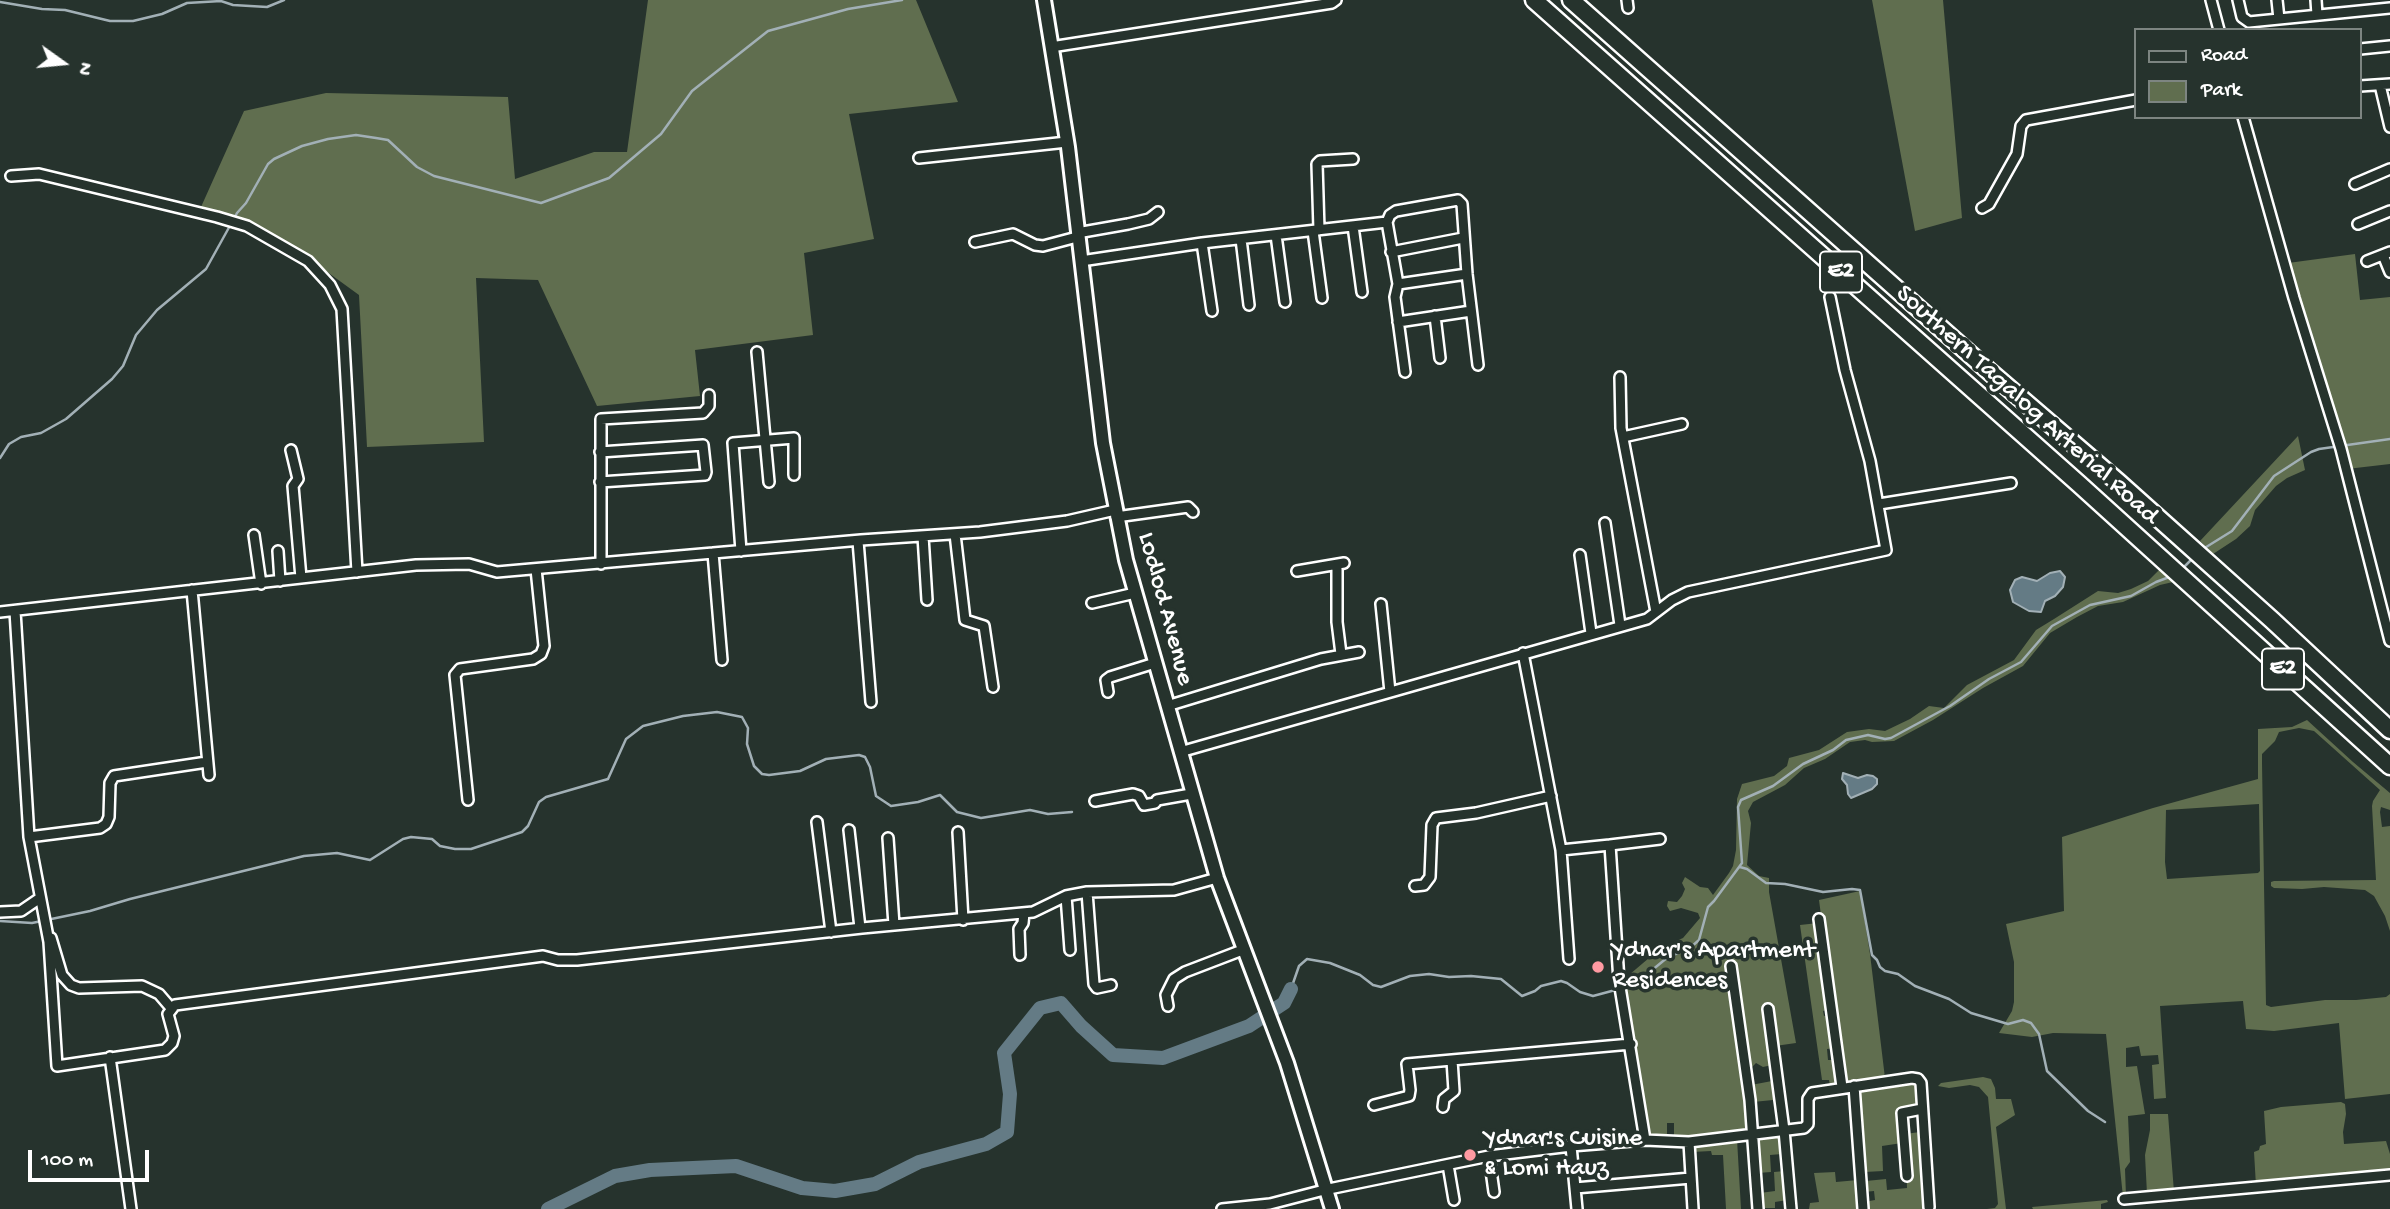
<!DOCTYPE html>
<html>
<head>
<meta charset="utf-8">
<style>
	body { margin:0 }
	#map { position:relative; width:2390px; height:1209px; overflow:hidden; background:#26332d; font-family:"Gochi Hand",sans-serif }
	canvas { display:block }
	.legend { position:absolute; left:2134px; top:28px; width:228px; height:91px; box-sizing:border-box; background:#26332d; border:2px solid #7d8581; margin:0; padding:9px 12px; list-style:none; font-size:21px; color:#fff }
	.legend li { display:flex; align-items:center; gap:14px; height:35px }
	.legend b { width:35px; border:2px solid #7d8581 }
	.north { position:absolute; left:28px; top:28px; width:70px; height:70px; -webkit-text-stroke:5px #26332d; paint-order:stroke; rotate:105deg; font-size:19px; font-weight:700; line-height:28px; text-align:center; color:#fff }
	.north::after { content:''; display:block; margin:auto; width:24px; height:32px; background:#fff; clip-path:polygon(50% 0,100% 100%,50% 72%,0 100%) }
	.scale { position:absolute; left:28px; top:1150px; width:121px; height:32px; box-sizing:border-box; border:4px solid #fff; border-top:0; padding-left:9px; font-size:21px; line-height:24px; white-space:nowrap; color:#fff; -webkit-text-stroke:5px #26332d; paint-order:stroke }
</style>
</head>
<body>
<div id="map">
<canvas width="2390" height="1209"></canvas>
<ul class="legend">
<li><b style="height:9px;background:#26332d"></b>Road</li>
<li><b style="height:19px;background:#606e4f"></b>Park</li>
</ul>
<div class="north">N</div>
<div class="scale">100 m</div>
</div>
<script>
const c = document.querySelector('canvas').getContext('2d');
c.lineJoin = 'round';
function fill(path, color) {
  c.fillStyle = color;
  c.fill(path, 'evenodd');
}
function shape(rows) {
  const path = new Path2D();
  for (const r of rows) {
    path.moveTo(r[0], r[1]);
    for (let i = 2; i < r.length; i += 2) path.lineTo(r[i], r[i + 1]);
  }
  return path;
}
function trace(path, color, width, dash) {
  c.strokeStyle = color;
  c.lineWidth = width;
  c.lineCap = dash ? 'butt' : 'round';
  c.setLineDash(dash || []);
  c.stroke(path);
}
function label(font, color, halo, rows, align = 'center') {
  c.font = font + ' "Gochi Hand",sans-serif';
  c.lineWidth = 7;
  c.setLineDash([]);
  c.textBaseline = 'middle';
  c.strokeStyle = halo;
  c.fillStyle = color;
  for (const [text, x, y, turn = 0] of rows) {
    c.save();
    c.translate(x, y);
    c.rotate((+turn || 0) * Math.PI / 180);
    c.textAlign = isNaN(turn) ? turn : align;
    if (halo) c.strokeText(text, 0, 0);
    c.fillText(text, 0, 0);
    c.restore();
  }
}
fill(shape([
	[648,0,916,0,958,102,849,114,874,239,804,253,813,335,695,350,700,396,597,406,538,280,476,278,484,442,367,447,359,295,286,242,201,207,244,111,326,93,508,97,515,179,594,152,627,152],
	[1872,0,1943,0,1962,218,1915,231],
	[2355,254,2360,300,2390,297,2390,464,2347,469,2288,263],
	[2298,436,2305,470,2287,478,2276,486,2255,510,2250,526,2236,539,2213,554,2200,541],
	[2160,569,2173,582,2160,585,2123,602,2098,606,2077,617,2050,633,2023,666,1983,688,1933,720,1894,741,1872,742,1865,740,1850,742,1825,759,1804,768,1785,785,1753,802,1748,811,1751,823,1747,865,1759,876,1769,878,1769,892,1796,1043,1775,1046,1771,1003,1764,1003,1772,1065,1763,1067,1756,1063,1749,1070,1733,963,1727,962,1748,1112,1748,1127,1744,1131,1732,1134,1699,1138,1674,1138,1674,1123,1667,1123,1667,1137,1648,1137,1623,980,1662,947,1683,938,1700,918,1698,913,1681,908,1670,911,1667,906,1668,901,1677,902,1682,896,1685,889,1682,883,1685,877,1700,887,1708,888,1713,895,1729,873,1733,866,1736,850,1737,799,1742,784,1774,776,1787,766,1789,758,1819,750,1847,732,1869,729,1885,731,1910,719,1929,706,1944,708,1967,685,2014,660,2036,630,2054,619,2098,591,2118,593,2131,589,2148,581],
	[2307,720,2353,762,2390,793,2390,810,2381,807,2380,812,2382,827,2390,826,2390,931,2385,916,2374,896,2365,890,2324,887,2302,889,2274,888,2271,886,2271,882,2274,881,2376,880,2372,806,2373,801,2380,790,2314,731,2299,728,2279,732,2275,741,2262,754,2262,763,2266,1005,2271,1007,2325,1000,2356,1000,2386,997,2390,994,2390,1094,2345,1099,2339,1023,2274,1031,2246,1029,2243,1001,2160,1006,2166,1098,2154,1099,2152,1065,2159,1064,2158,1055,2141,1056,2139,1046,2126,1048,2126,1067,2137,1066,2145,1114,2128,1116,2130,1162,2125,1169,2126,1196,2123,1197,2106,1034,2053,1033,2032,1037,1999,1033,2012,1011,2014,1002,2014,962,2006,924,2064,911,2062,837,2153,808,2258,779,2258,729,2292,727],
	[2259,804,2260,871,2258,873,2167,879,2165,862,2166,810],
	[1860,891,1870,954,1885,1078,1843,1084,1819,900],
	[1818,923,1828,1010,1823,1011,1824,1016,1831,1015,1836,1048,1827,1049,1828,1060,1837,1060,1839,1085,1830,1086,1829,1080,1822,1080,1800,925],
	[1983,1077,1991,1079,1995,1088,1996,1099,2011,1099,2015,1115,1996,1127,2006,1209,1987,1209,1995,1208,1998,1204,1988,1097,1979,1087,1970,1085,1949,1088,1938,1086,1941,1083],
	[1772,1081,1773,1091,1777,1094,1779,1119,1773,1100,1753,1102,1751,1085],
	[1916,1082,1918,1108,1911,1108,1910,1105,1901,1109,1902,1143,1882,1146,1883,1171,1865,1172,1866,1181,1886,1179,1887,1190,1907,1188,1905,1134,1920,1132,1926,1209,1865,1209,1864,1202,1875,1200,1874,1191,1864,1192,1856,1088],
	[2341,1102,2345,1104,2346,1114,2343,1132,2344,1144,2386,1141,2390,1154,2390,1173,2256,1186,2254,1152,2259,1150,2260,1146,2266,1144,2264,1111,2281,1107],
	[2150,1114,2168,1114,2174,1192,2147,1194,2145,1155,2150,1130],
	[1781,1135,1782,1154,1770,1155,1771,1172,1758,1173,1756,1137],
	[1737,1139,1741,1209,1726,1209,1723,1155,1712,1155,1711,1151,1692,1152,1692,1146],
	[1785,1171,1787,1200,1775,1202,1775,1208,1761,1208,1760,1193,1775,1191,1774,1172],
	[1835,1172,1836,1182,1858,1180,1861,1209,1809,1209,1810,1203,1819,1202,1814,1173],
	[2107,1200,2108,1202,2101,1204,2101,1209,2033,1209,2032,1207]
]), '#606e4f');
const water = shape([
	[2060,571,2065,577,2063,587,2055,596,2045,601,2041,612,2029,611,2013,602,2010,590,2015,580,2022,577,2037,581,2050,573,2060,571],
	[1843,773,1858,778,1867,775,1873,776,1877,779,1877,784,1872,789,1851,798,1848,794,1847,785,1842,779,1843,773]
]);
fill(water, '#647b85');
trace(water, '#a2b0b6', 2);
trace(shape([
	[0,2,42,9,65,10,110,21,133,21,162,14,187,3,221,1,233,5,267,7,284,0],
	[0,458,9,444,21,437,41,433,66,419,112,379,123,366,136,335,157,310,206,269,237,213,246,203,268,164,274,159,302,146,328,139,356,135,376,138,388,140,417,167,434,176,541,203,609,178,661,134,692,91,768,31,848,9,902,0],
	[2203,549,2232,531,2274,476,2311,452,2319,449,2390,439],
	[2183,568,2193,558],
	[1740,867,1747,869,1766,883,1785,884,1823,892,1852,889,1860,890,1872,955,1877,960,1880,967,1885,971,1898,974,1915,986,1949,999,1971,1013,2008,1024,2023,1020,2031,1023,2039,1034,2047,1071,2088,1111,2105,1122],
	[0,921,32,923,90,911,130,899,304,856,337,853,370,860,403,839,411,837,432,839,440,846,455,849,471,849,522,832,528,826,539,802,546,797,608,779,626,739,643,726,683,716,717,712,742,717,748,728,747,744,754,766,762,774,769,775,800,771,826,759,859,755,865,757,870,767,876,796,891,806,918,802,940,795,957,812,981,818,1030,810,1048,814,1072,812],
	[1291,989,1299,966,1307,959,1330,963,1360,975,1373,985,1381,987,1410,976,1429,974,1449,977,1471,976,1501,979,1522,996,1535,991,1541,986,1561,981,1567,983,1580,992,1593,996,1634,985,1668,957,1690,948,1699,940,1708,907,1714,901,1742,863,1738,807,1741,800,1773,786,1803,764,1833,750,1846,740,1868,735,1885,739,1891,738,1950,706,1989,679,2021,662,2052,626,2090,605,2131,596,2156,582,2172,576]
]), '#a2b0b6', 2.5);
trace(shape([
	[548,1209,615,1176,650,1170,736,1166,802,1188,835,1191,875,1184,919,1162,986,1144,1007,1132,1010,1094,1004,1053,1040,1008,1061,1003,1081,1026,1113,1055,1163,1058,1249,1026,1284,1003,1291,989]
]), '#647b85', 14);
const street = shape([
	[1627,0,1628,8],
	[2211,0,2219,30],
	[2238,0,2242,17,2249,22,2390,8],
	[2277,0,2279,19],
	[2316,0,2317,15],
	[1051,47,1332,3,1336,0],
	[2360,49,2390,46],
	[2380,85,2390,127],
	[2360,86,2390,84],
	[2243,117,2294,298,2341,449,2390,641],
	[919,158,1067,142],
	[11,176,39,174,217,217,247,226,308,261,330,285,342,309,357,572],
	[2355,184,2390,169],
	[1982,208,1989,204,2017,154,2021,126,2026,120,2136,100],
	[2358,224,2390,211],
	[1353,226,1362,292],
	[1319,230,1317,164,1320,161,1353,159],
	[1313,231,1322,298],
	[1077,233,1128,224,1149,219,1158,212],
	[1276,235,1285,302],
	[1241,239,1249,305],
	[975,242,1013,234,1035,245,1043,246,1077,237],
	[1202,243,1212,311],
	[1391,252,1463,238],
	[2383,255,2390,272],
	[1081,261,1202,243,1387,222],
	[2367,261,2390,252],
	[1398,284,1467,274],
	[1435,316,1440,358],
	[1398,322,1471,311],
	[757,352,769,482],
	[1405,372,1395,297,1398,284,1387,222,1390,215,1396,211,1458,200,1462,204,1467,274,1478,365],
	[1620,377,1621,428,1656,612],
	[1623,437,1682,424],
	[291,450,298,479,293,486,301,578],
	[600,452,703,445,706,472,705,475,600,482],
	[1879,504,2011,483],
	[1116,517,1188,507,1193,512],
	[1605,523,1620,625],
	[955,534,965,620,984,626,993,687],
	[254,535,261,584],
	[923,536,927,600],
	[858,541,871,702],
	[278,551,280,581],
	[741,551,733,443,794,438,794,475],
	[713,553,722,660],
	[1580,555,1591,633],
	[601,564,601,419,703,413,709,406,709,395],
	[1337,566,1337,622,1341,654],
	[1297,571,1344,563],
	[192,590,209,775],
	[1092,603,1135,593],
	[1381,604,1390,692],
	[15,611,29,837,49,942,57,1066,165,1050,172,1043,174,1036,168,1014,175,1005,543,956,558,960,577,960,862,928,1033,912,1066,896,1087,892,1174,890,1217,878],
	[0,612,416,565,469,564,497,572,861,540,980,532,1067,521,1115,510],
	[1523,653,1561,850,1610,845,1619,981,1645,1140],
	[1108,692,1106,680,1110,677,1155,663],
	[1167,706,1321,659,1359,652],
	[1180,752,1647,619,1672,600,1688,592,1886,550,1870,461,1845,370,1830,297],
	[468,800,455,675,460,669,533,659,541,654,544,646,536,569],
	[1095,801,1133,794,1139,796,1144,805,1155,803,1157,800,1191,794],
	[817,822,831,932],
	[849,830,860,928],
	[958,832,963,920],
	[29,837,100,828,106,824,109,817,110,783,114,776,207,762],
	[888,838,894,925],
	[1610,845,1660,839],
	[1561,850,1569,959],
	[1415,886,1424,885,1430,877,1432,825,1436,818,1476,813,1551,796],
	[1087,892,1094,984,1097,988,1111,985],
	[1066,896,1070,950],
	[0,912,21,911,40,898],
	[1819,919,1842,1087],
	[51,938,62,975,71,985,79,988,142,986,159,994,171,1008],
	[1020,955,1019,929,1023,923,1024,913],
	[1731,966,1750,1100,1758,1209],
	[1168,1006,1166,995,1174,979,1185,972,1245,949],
	[1768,1009,1784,1130,1791,1209],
	[110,1057,131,1209],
	[1854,1086,1863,1209],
	[1374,1105,1409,1096,1410,1090,1407,1064,1631,1044],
	[1443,1107,1444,1099,1454,1091,1452,1060],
	[1689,1142,1693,1209],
	[1571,1146,1577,1209],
	[1489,1156,1494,1192],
	[1448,1165,1454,1200],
	[1907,1176,1902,1113,1922,1109],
	[1575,1188,1691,1178],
	[2124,1199,2390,1175],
	[1222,1209,1270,1204,1324,1190,1489,1156,1571,1146,1645,1140,1689,1142,1804,1128,1808,1124,1808,1099,1812,1093,1912,1078,1918,1079,1921,1083,1929,1207]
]);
const secondary = shape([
	[1044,0,1068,147,1103,443,1126,560,1217,878,1287,1063,1332,1209]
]);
const highway = shape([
	[1534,0,2079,484,2390,766],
	[1571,0,1990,372,2118,482,2272,620,2390,730]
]);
trace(street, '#fff', 14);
trace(secondary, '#fff', 18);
trace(highway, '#fff', 21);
trace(street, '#26332d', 9);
trace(secondary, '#26332d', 12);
trace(highway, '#26332d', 16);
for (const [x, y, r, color] of [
	[1598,967,7,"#ff9aa2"],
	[1470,1155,7,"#ff9aa2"]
]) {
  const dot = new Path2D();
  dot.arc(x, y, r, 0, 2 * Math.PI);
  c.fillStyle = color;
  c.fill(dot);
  trace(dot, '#26332d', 2.5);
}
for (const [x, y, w] of [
	[1841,272,42],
	[2283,669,42]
]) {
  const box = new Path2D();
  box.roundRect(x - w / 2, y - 20.5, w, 41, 5);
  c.fillStyle = '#26332d';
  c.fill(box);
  trace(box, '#fff', 2);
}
label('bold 24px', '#fff', null, [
	["E2",1841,272],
	["E2",2283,669]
]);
label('26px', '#fff', '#26332d', [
	["Southern Tagalog Arterial Road",2026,406,42],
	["Lodlod Avenue",1164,609,75]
]);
label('26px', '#fff', '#26332d', [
	["Ydnar's Apartment",1612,952],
	["Residences",1612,982],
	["Ydnar's Cuisine",1484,1140],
	["& Lomi Hauz",1484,1170]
], 'left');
</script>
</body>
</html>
